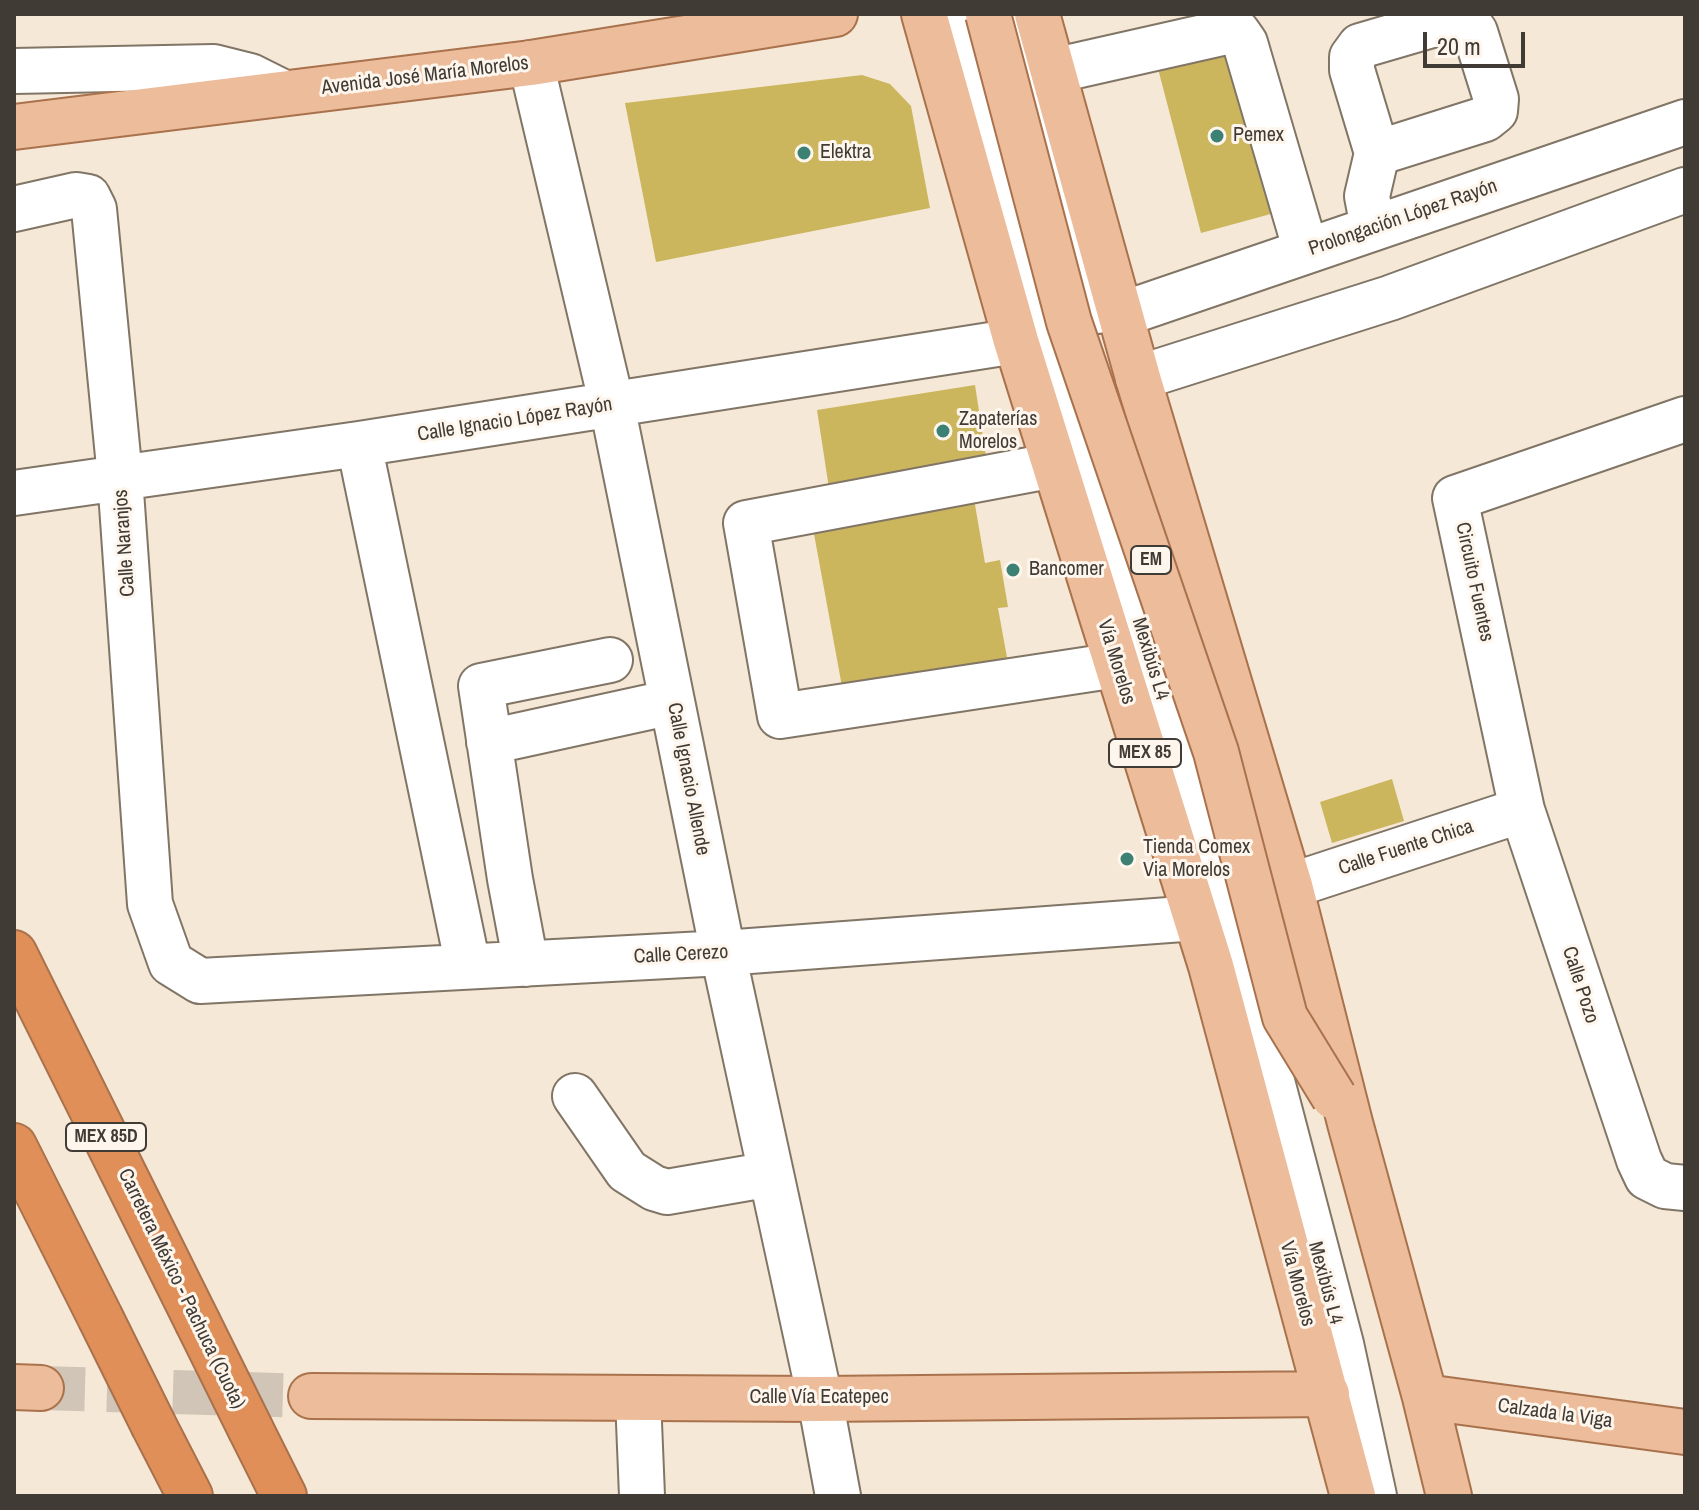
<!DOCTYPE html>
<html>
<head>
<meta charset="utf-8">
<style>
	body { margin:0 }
	#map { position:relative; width:1699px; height:1510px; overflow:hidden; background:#f5e8d7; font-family:"Archivo Narrow",sans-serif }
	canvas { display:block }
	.frame { position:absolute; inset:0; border:16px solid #403b35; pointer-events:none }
	.scale { position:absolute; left:1423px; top:32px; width:102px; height:36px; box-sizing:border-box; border:4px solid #403b35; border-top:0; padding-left:10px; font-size:24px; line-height:28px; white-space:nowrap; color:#403b35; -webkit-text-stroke:6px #fef6ec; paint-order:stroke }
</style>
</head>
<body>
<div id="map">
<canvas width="1699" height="1510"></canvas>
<div class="frame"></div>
<div class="scale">20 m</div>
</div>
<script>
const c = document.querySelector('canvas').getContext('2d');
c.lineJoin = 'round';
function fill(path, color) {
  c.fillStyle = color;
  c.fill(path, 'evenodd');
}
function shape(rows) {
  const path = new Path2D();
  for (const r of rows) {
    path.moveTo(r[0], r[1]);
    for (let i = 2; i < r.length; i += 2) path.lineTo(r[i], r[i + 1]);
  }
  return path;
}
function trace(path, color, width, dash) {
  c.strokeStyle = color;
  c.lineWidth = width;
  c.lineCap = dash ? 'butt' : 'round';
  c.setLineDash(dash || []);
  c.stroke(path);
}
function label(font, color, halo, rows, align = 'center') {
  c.font = font + ' "Archivo Narrow",sans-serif';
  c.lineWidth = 6;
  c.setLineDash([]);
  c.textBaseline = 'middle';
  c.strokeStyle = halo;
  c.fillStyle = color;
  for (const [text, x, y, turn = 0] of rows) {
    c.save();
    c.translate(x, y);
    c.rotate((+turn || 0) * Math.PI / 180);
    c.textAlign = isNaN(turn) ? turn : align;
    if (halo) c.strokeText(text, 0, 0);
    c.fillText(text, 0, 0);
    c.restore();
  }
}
fill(shape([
	[1233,40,1278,212,1201,233,1156,61],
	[862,75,890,84,911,106,930,208,656,262,625,103],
	[975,385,988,469,830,495,817,410],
	[973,493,985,563,1000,560,1008,607,998,608,1010,674,845,703,812,523],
	[1392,779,1404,821,1332,843,1320,802]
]), '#ccb65d');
trace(shape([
	[41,1388,311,1396]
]), '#d1c5b7', 44, [44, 22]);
const minor = shape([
	[950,14,1142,633,1236,944,1341,1344,1374,1496],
	[1015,14,1097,311],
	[531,63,612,405,723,953,820,1399,838,1496],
	[14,71,214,67,250,76,284,93],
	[1053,71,1226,32,1238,33,1245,43,1306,251],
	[14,209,76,195,88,197,94,209,120,477,150,904,171,963,200,981,723,953,1196,918],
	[1373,228,1367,196,1377,153,1352,70,1352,57,1360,46,1456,18,1467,21,1475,32,1496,99,1495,111,1485,119,1377,153],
	[1120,315,1685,122],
	[1138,378,1390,298,1685,190],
	[1685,419,1455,498,1522,810,1639,1160,1647,1177,1665,1186,1685,1188],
	[359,444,468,966],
	[1055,465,746,523,780,716,1117,665],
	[14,493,359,444,1016,341],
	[489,742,672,702],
	[1290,886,1522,810],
	[526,964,510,879,481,686,610,660],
	[575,1096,627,1171,654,1188,667,1192,771,1174],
	[638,1398,642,1496]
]);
const major = shape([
	[924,14,1016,341,1211,966,1353,1496],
	[1037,14,1138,378,1290,886,1350,1123,1425,1397,1449,1496],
	[14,127,531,63,835,14],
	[14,1387,41,1388],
	[311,1396,820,1399,1327,1394],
	[1425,1397,1685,1432]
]);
const highway = shape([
	[14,953,197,1321],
	[14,1146,100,1317],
	[154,1426,190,1496],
	[251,1430,284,1496]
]);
trace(minor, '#817566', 48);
trace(major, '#a9724c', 48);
trace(highway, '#a9724c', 48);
trace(minor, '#fff', 44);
trace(major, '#edbc9b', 44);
trace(highway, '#e18f58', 44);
const majorBridge = shape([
	[988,14,1069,322,1216,752,1285,1017,1334,1097]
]);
const highwayBridge = shape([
	[100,1317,154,1426],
	[197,1321,251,1430]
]);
trace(majorBridge, '#a9724c', 48, []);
trace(highwayBridge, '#a9724c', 48, []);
trace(majorBridge, '#edbc9b', 44);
trace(highwayBridge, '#e18f58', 44);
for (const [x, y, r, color] of [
	[1217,136,8,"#3d8175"],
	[804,153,8,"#3d8175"],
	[943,431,8,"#3d8175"],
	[1013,570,8,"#3d8175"],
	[1127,859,8,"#3d8175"]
]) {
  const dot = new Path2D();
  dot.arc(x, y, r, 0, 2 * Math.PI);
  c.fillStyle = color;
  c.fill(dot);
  trace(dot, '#fef6ec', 3);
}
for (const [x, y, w] of [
	[1151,560,40],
	[1145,753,72],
	[106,1137,80]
]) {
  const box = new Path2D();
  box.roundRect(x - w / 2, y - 14, w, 28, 6);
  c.fillStyle = '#fef6ec';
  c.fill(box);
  trace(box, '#403b35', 2);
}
label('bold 18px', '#403b35', null, [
	["EM",1151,560],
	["MEX 85",1145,753],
	["MEX 85D",106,1137]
]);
label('20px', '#403b35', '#fef6ec', [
	["Avenida José María Morelos",425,76,-7],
	["Prolongación López Rayón",1403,218,-19],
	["Calle Ignacio López Rayón",515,420,-9],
	["Calle Naranjos",125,543,-94],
	["Circuito Fuentes",1474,582,78],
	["Mexibús L4",1150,659,73],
	["Vía Morelos",1116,662,73],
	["Calle Ignacio Allende",688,779,79],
	["Calle Fuente Chica",1406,848,-18],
	["Calle Cerezo",681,955,-3],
	["Calle Pozo",1580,985,72],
	["Mexibús L4",1325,1283,75],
	["Vía Morelos",1297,1284,75],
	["Carretera México - Pachuca (Cuota)",181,1289,64],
	["Calle Vía Ecatepec",819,1398],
	["Calzada la Viga",1555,1414,8]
]);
label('20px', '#403b35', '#fef6ec', [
	["Pemex",1233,136],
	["Elektra",820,153],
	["Zapaterías",959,420],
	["Morelos",959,443],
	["Bancomer",1029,570],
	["Tienda Comex",1143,848],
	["Via Morelos",1143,871]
], 'left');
</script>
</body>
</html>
